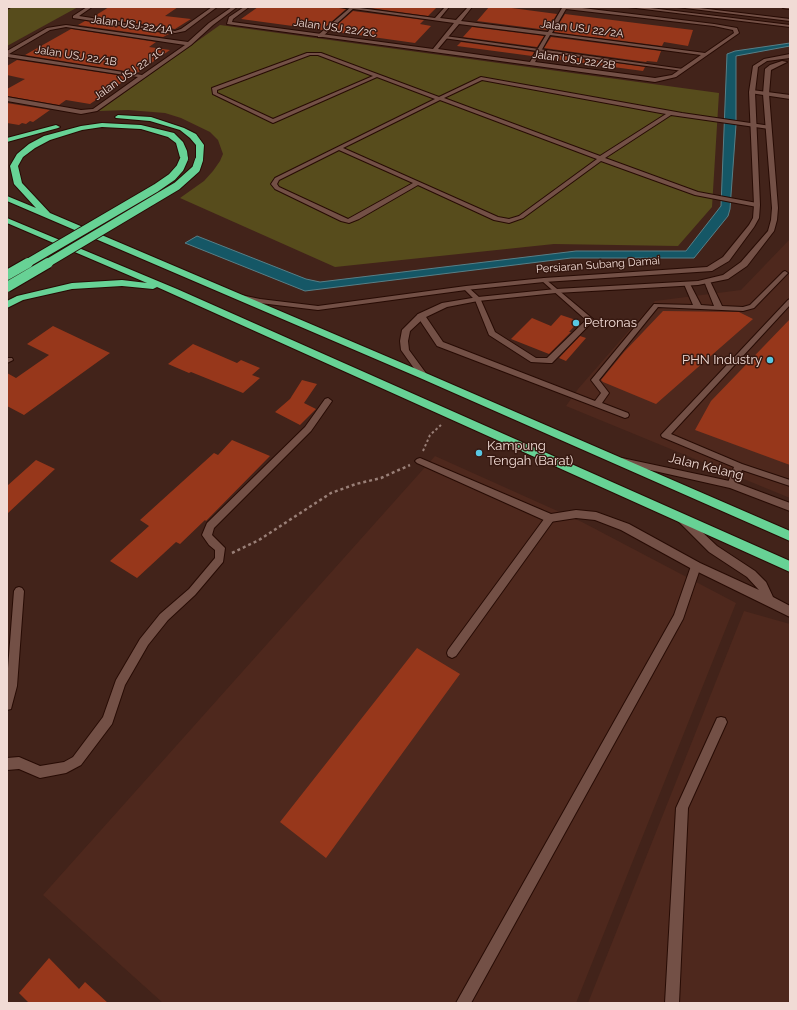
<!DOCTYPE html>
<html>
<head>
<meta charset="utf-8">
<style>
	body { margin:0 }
	#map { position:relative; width:797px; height:1010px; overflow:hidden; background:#42231a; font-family:Raleway,sans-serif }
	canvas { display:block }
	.frame { position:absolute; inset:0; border:8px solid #f1dbd5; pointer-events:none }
</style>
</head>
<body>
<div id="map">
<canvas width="797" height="1010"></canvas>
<div class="frame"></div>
</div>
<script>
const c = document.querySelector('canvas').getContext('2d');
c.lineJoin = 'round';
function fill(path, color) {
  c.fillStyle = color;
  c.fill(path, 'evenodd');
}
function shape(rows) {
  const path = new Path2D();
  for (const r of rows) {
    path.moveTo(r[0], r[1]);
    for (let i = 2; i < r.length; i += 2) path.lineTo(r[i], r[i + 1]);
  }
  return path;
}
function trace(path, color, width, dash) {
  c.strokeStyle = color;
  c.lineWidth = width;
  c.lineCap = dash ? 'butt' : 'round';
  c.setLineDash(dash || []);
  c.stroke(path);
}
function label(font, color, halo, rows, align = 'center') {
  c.font = font + ' Raleway,sans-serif';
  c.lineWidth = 3;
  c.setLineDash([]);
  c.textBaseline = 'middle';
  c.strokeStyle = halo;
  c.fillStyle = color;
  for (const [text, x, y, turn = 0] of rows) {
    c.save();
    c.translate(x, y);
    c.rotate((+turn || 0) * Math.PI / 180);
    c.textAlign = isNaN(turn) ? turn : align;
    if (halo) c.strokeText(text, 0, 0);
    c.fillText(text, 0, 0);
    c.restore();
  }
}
fill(shape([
	[790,239,790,498,566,406,578,389,655,301,741,290],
	[435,456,582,522,736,603,576,1003,163,1003,43,895],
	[744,611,790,624,790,1003,588,1003]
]), '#4e281d');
fill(shape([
	[13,7,78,7,7,46,7,10],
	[220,25,719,93,712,207,678,246,554,244,335,267,180,198,204,181,213,171,220,161,223,154,218,140,210,132,181,118,165,113,128,110,99,111]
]), '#574c1c');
const water = shape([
	[790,43,790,46,736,56,736,125,730,209,728,216,694,258,571,258,305,291,185,243,197,236,306,279,320,282,576,251,686,251,721,206,727,54,735,51,790,43]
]);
fill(water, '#155766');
trace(water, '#577f87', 1);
fill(shape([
	[109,7,178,7,165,16,191,19,175,29,93,17],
	[258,7,338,7,346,9,322,30,241,19],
	[363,7,437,7,428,16],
	[489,7,504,7,557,14,547,30,477,21],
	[353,11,424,20,420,24,431,26,415,43,330,31],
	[565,14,644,24,693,30,688,46,664,42,662,46,554,32],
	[85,21,169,34,163,37,78,25],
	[472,27,544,36,537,47,463,37],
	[71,29,156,42,149,47,170,50,137,73,25,55],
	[551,37,661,51,657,62,647,61,646,62,544,48],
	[461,42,534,52,532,56,457,46],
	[542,53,645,67,643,71,539,57],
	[17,60,130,77,90,104,66,100,59,105,7,96,7,89,25,79,7,75,7,66],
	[7,103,50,110,33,122,30,121,26,124,22,123,19,125,7,123],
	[663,311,739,312,753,319,656,404,603,382,601,380,624,352],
	[561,315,579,321,569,332,571,332,549,354,511,339,532,318,551,326],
	[790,319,790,465,695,430,711,401],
	[53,326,110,353,24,415,7,406,7,373,16,378,49,355,27,344],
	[580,336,586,338,566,361,559,358],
	[193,344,237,363,241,360,260,368,252,375,260,378,243,393,191,372,189,373,168,364],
	[302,380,317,384,304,403,316,409,300,425,275,412,290,399],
	[232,440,270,456,206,521,205,520,180,544,176,542,137,578,110,561,149,526,140,520,214,453,218,455],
	[36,460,55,469,7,514,7,486],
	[417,648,460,674,326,858,280,822],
	[49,958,79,989,85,982,108,1003,29,1003,19,993]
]), '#97371b');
const service = shape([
	[7,7,10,7,7,9,7,7],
	[351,7,355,7,322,37,318,37,318,35,351,7],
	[782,7,790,7,790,9,783,8,782,7],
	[445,36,683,69,685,70,683,71,443,38,445,36],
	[307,53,321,53,439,97,481,77,682,113,771,126,771,128,769,129,671,115,605,158,698,192,757,203,760,205,757,207,695,195,601,161,523,218,509,223,494,220,418,185,359,219,349,223,341,221,275,189,271,184,275,178,435,99,377,77,273,123,213,94,212,88,307,53],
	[310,55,318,55,373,76,273,119,217,93,217,90,310,55],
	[482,80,666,114,600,156,444,98,482,80],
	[440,100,597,159,519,216,509,219,498,217,343,148,440,100],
	[339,150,413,183,348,219,279,187,277,184,279,180,339,150],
	[785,271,788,273,787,274,754,308,743,311,658,307,599,380,609,393,602,403,628,413,629,415,628,417,625,418,437,346,417,316,418,314,424,314,443,342,595,401,601,393,591,380,654,304,693,305,684,284,687,282,690,284,701,305,714,306,704,281,707,279,710,281,722,306,743,307,750,305,783,272,785,271],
	[544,278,594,320,552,363,549,363,531,362,489,335,475,300,463,288,464,287,468,287,480,298,495,332,536,358,547,358,586,320,542,281,541,280,544,278],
	[790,299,790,305,671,434,742,464,790,480,790,486,742,470,734,487,728,487,727,485,734,467,662,437,661,435,788,300,790,299],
	[7,358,12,358,13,360,7,363,7,358],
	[328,398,332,401,311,431,214,528,212,535,225,548,223,562,195,595,168,620,148,645,125,685,112,724,81,765,66,773,40,778,19,769,7,770,7,758,19,757,40,766,64,762,73,757,103,717,116,680,140,639,160,614,189,589,215,558,215,550,209,545,202,535,207,523,305,427,325,399,328,398],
	[550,514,553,515,555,518,553,521,456,656,452,658,448,656,447,653,448,650,547,515,550,514],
	[696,562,699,563,701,566,683,619,471,1003,456,1003,674,615,691,566,693,563,696,562],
	[19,587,22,588,24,591,17,686,12,705,11,709,7,710,7,681,14,591,16,588,19,587],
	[721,717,725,718,727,722,688,808,679,1003,665,1003,676,808,717,718,721,717]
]);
const minor = shape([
	[87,7,92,7,79,16,175,31,181,29,212,7,217,7,185,31,175,33,73,18,73,16,87,7],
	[232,7,237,7,213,25,191,45,97,111,81,114,7,101,7,97,81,110,93,109,138,77,7,57,7,51,47,28,66,25,188,42,209,23,232,7],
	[66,27,185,45,142,75,9,54,50,30,66,27],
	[244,7,249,7,233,19,232,22,433,49,454,23,339,7,352,7,435,18,445,7,449,7,440,18,456,20,468,7,472,7,461,21,548,32,562,8,560,7,574,7,714,24,737,28,739,33,676,77,655,82,227,24,229,17,244,7],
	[566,9,714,26,733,30,734,33,705,53,552,33,566,9],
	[459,24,546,35,530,62,438,49,459,24],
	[550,35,701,55,672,75,655,78,535,62,550,35],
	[677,7,691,7,790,19,790,21,677,7],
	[752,90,790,95,790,99,750,93,749,92,752,90],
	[420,458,551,514,576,510,596,512,629,524,700,563,759,590,747,577,709,552,676,519,677,516,685,516,717,546,755,571,766,582,773,597,790,606,790,617,692,569,621,530,595,520,576,518,550,522,546,521,417,463,415,461,417,459,420,458],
	[622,458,734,482,790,503,790,511,730,488,619,463,617,461,619,459,622,458]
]);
const tertiary = shape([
	[628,7,642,7,790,25,790,27,628,7],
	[790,54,790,58,767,61,758,67,755,92,760,205,759,218,754,227,729,261,712,271,544,282,466,290,318,310,260,303,238,299,237,297,241,295,260,299,318,306,466,286,544,278,707,267,723,257,749,225,753,218,754,205,749,92,753,66,764,59,790,54],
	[782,61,787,62,771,70,769,94,778,208,777,220,774,231,747,266,728,279,698,285,556,293,478,301,447,307,424,318,410,331,408,341,409,350,428,376,427,378,421,378,401,350,400,341,402,330,418,314,442,303,478,297,556,289,698,281,723,275,741,262,768,231,771,220,772,208,763,94,765,69,770,65,782,61]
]);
const motorway = shape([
	[118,115,151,117,184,128,196,134,204,145,203,160,199,162,196,162,196,145,190,138,180,130,150,121,116,118,115,117,118,115],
	[102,123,141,125,174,133,183,142,187,151,188,159,184,161,181,161,176,143,168,137,141,129,102,127,82,130,50,140,35,148,23,157,18,166,22,183,50,213,428,374,790,531,790,541,420,378,7,201,7,196,36,208,14,184,10,166,17,154,29,144,44,136,81,126,102,123],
	[56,125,60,127,58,128,7,142,7,138,56,125],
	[7,218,177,289,790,561,790,572,157,287,153,289,122,286,72,289,23,300,7,308,7,301,17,296,72,283,122,280,147,283,7,223,7,218]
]);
trace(service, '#270b04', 2);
trace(minor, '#270b04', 2);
trace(tertiary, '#270b04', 2);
trace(motorway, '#270b04', 2);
trace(shape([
	[423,451,430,435,441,425]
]), '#997f77', 2, [2.5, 2.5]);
trace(shape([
	[232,553,259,540,331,493,356,484,381,478,410,465]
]), '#997f77', 2.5, [3, 3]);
fill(service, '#735046');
fill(minor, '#735046');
fill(tertiary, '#735046');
fill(motorway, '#67d295');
const motorwayBridgeFar1 = shape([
	[26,264,156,188,172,177,180,168,184,159],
	[46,264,177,186,196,169,199,160]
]);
const motorwayBridge = shape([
	[7,275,28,263],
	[7,287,48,263]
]);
trace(motorwayBridgeFar1, '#270b04', 10, []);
trace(motorwayBridge, '#270b04', 12, []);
trace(motorwayBridgeFar1, '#67d295', 8);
trace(motorwayBridge, '#67d295', 10);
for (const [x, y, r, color] of [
	[576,323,4,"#59c8e4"],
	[770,360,4,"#59c8e4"],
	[479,453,4,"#59c8e4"]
]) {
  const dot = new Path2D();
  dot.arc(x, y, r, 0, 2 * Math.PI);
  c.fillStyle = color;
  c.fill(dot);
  trace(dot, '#371911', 1.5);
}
label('11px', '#f1dbd5', '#371911', [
	["Jalan USJ 22/1A",132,25,8],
	["Jalan USJ 22/2C",335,28,8],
	["Jalan USJ 22/2A",582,29,7],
	["Jalan USJ 22/1B",76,56,9],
	["Jalan USJ 22/2B",574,60,8],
	["Jalan USJ 22/1C",129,74,-35],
	["Persiaran Subang Damai",598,265,-4]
]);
label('13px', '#f1dbd5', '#371911', [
	["Petronas",584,323],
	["PHN Industry",762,360,"right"],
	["Kampung",487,446],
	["Tengah (Barat)",487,461]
], 'left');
label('13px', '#f1dbd5', '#371911', [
	["Jalan Kelang",706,467,14]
]);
</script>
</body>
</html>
